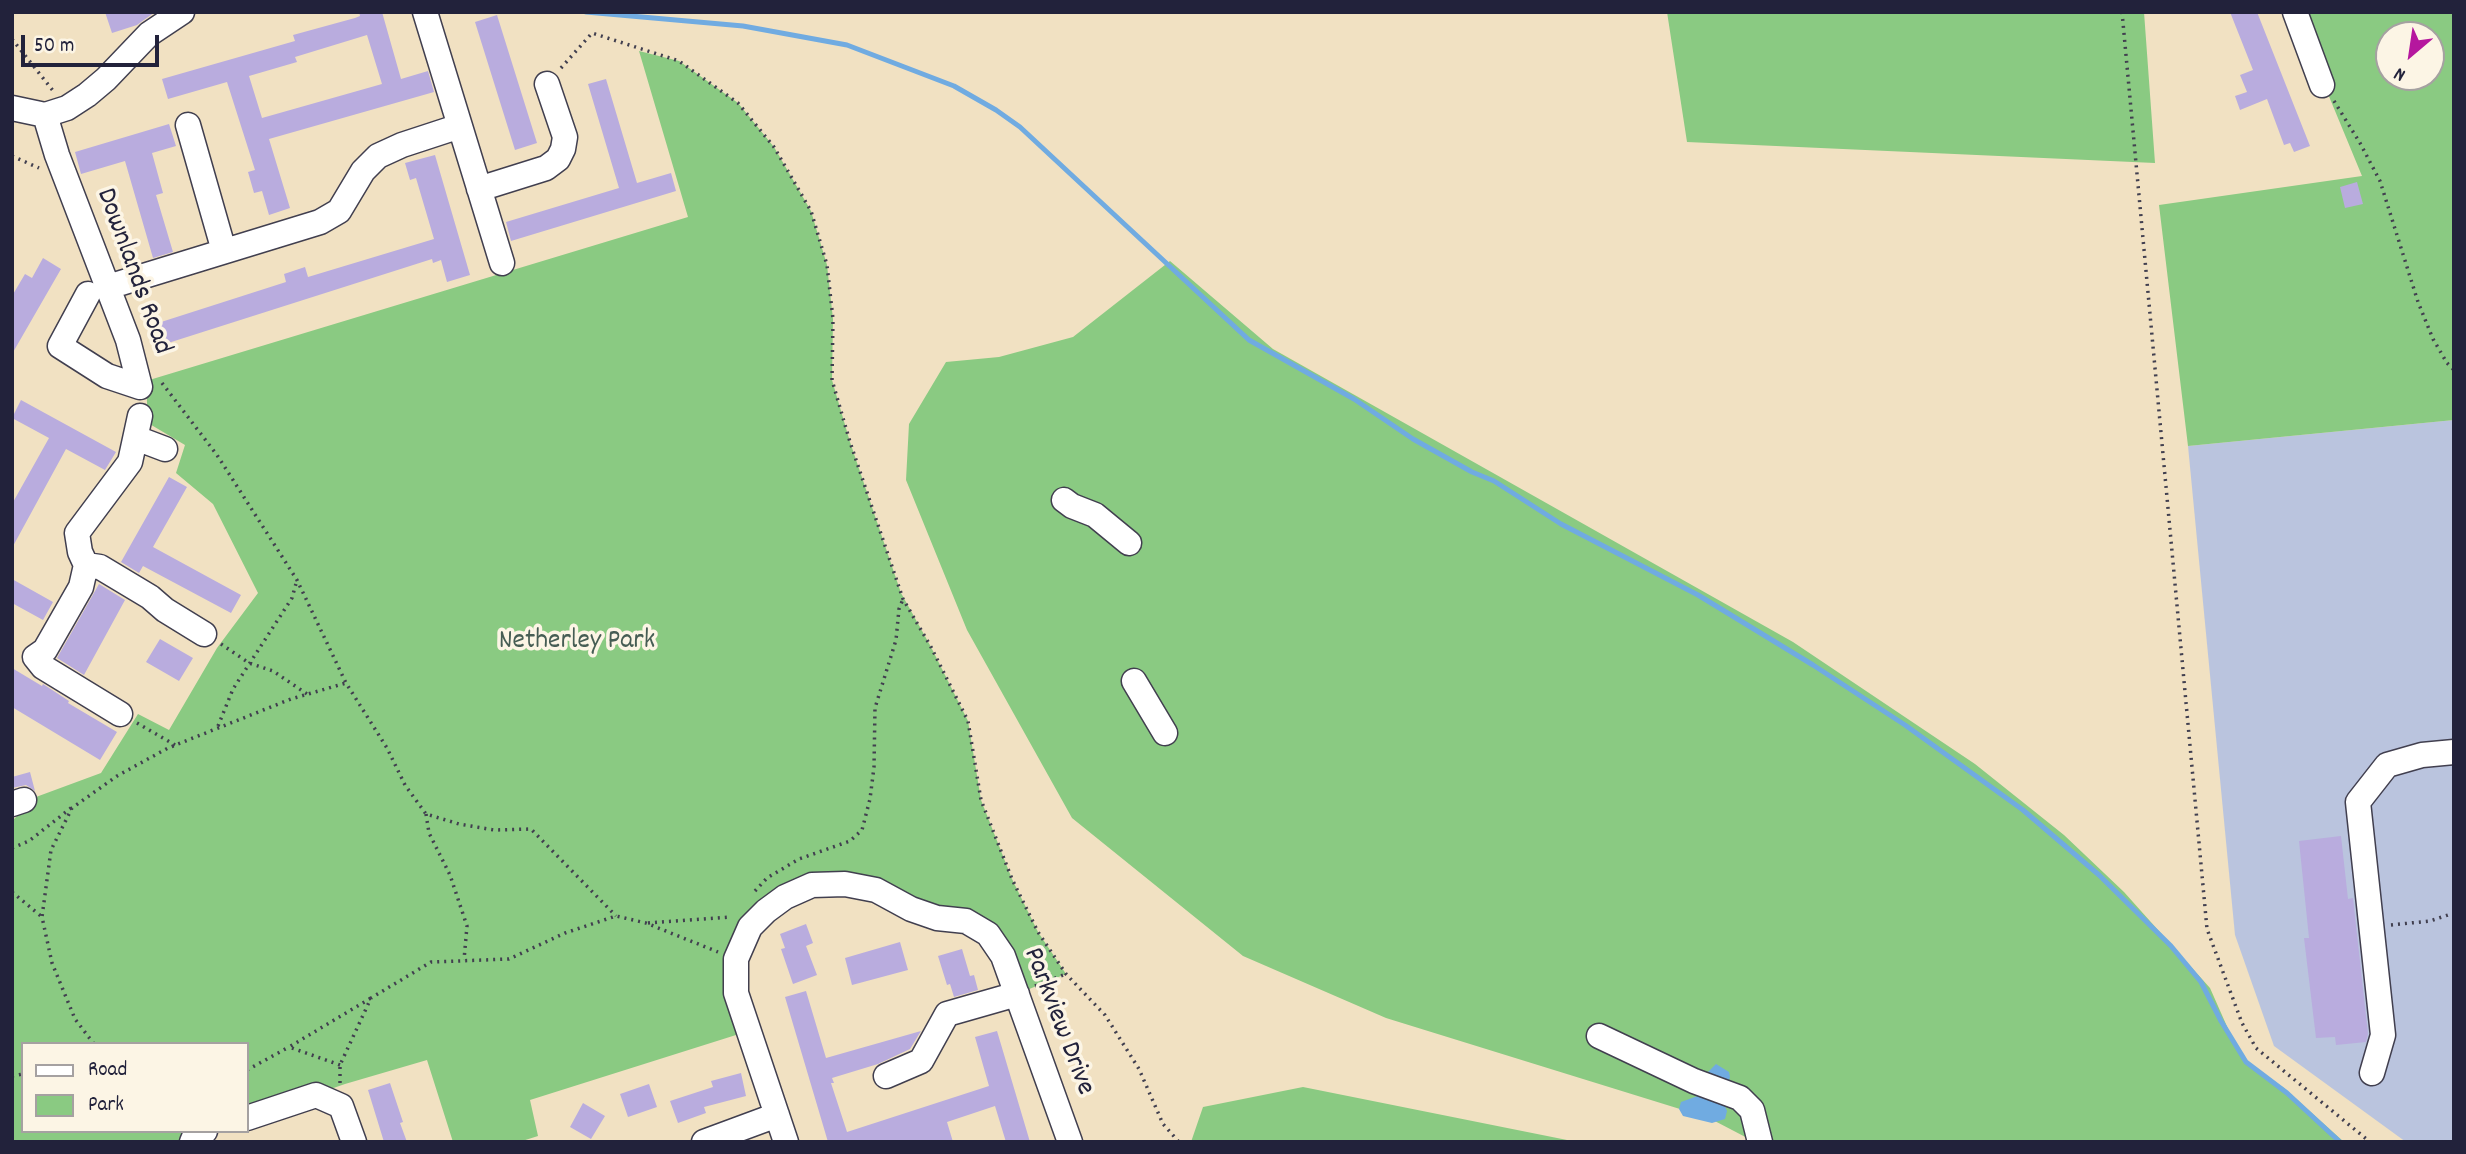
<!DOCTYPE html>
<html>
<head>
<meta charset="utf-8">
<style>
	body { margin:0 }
	#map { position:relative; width:2466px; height:1154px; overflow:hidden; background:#f1e1c2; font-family:Dekko,sans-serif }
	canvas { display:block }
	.frame { position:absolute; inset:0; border:14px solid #22223b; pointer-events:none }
	.legend { position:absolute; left:21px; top:1042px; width:228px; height:91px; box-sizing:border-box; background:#fcf5e5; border:2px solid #a5a1a1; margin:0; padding:9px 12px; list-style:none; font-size:21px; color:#22223b }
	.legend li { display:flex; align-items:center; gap:14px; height:35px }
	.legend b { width:35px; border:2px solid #a5a1a1 }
	.north { position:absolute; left:2375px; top:21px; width:70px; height:70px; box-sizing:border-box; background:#fcf5e5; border:2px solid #a5a1a1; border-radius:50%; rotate:209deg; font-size:19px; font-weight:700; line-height:28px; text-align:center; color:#22223b }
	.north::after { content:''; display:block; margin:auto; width:24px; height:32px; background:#b5179e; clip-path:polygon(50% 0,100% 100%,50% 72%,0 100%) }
	.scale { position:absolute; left:21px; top:35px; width:138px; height:32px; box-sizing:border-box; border:4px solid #22223b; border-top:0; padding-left:9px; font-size:21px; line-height:24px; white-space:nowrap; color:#22223b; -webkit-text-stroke:5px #fcf5e5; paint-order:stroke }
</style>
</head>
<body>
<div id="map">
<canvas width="2466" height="1154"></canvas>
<div class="frame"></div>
<ul class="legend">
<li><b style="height:9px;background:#fff"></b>Road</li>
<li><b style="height:19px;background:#8aca82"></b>Park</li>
</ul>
<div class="north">N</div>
<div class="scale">50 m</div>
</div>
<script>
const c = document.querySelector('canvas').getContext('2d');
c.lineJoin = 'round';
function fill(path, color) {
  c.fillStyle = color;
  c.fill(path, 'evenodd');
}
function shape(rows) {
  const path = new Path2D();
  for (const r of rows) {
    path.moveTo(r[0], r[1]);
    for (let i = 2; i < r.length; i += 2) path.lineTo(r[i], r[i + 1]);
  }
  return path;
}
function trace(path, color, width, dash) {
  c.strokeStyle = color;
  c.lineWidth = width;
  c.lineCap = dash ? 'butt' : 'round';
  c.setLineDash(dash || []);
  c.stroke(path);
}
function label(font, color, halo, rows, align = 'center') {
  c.font = font + ' Dekko,sans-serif';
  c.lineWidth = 7;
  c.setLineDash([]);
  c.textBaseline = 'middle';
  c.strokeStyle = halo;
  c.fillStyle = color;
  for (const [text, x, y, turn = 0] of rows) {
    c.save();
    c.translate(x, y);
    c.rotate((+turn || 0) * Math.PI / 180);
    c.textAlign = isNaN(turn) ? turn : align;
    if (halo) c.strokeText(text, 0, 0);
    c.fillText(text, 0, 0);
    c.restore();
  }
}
fill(shape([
	[2454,420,2454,1142,2406,1142,2274,1046,2235,935,2188,446]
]), '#bac4de');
fill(shape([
	[1667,12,2144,12,2155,163,1687,142],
	[2294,12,2454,12,2454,420,2188,446,2159,205,2362,176],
	[2389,35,2431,35,2431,77,2389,77],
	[639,51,679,61,738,103,774,147,811,211,827,265,833,319,832,380,850,442,901,593,931,647,968,721,981,800,1012,879,1038,932,1066,974,1017,994,988,934,845,884,766,911,736,993,736,1035,530,1100,538,1136,519,1142,453,1142,427,1060,345,1084,247,1118,247,1044,23,1044,23,1131,205,1131,192,1142,124,1142,122,1140,12,1142,12,821,36,797,101,773,138,714,169,730,217,648,258,593,213,504,176,473,185,445,148,423,146,381,688,217],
	[1170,261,1273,349,1793,642,1975,764,2064,835,2124,892,2210,988,2233,1040,2245,1062,2284,1088,2344,1142,1755,1142,1709,1118,1386,1018,1243,956,1072,818,967,630,906,480,909,424,946,362,999,357,1073,337],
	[1303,1087,1577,1142,1191,1142,1203,1107]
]), '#8aca82');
fill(shape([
	[1716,1064,1729,1072,1730,1077,1723,1102,1727,1111,1725,1119,1712,1123,1683,1116,1679,1109,1681,1102,1703,1094,1708,1082,1708,1072]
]), '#70abe1');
trace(shape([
	[586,12,743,26,847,45,954,86,996,110,1020,127,1249,340,1354,399,1413,439,1472,472,1494,481,1561,524,1698,595,1813,665,1905,725,2023,810,2099,875,2171,946,2201,982,2221,1021,2246,1062,2287,1093,2340,1142]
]), '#70abe1', 5);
fill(shape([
	[105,12,155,12,137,25,112,33],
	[359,12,382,12,401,79,428,71,434,92,269,139,290,208,269,215,262,191,254,193,248,172,255,170,227,82,168,99,162,79,295,41,293,35,355,18,360,16],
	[367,35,382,84,262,118,249,76,297,62,295,57],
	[2230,12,2257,12,2310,146,2294,152,2290,143,2284,145,2267,99,2240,110,2235,96,2247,92,2240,75,2253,70],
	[497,15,537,143,515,150,475,22],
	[606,79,637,183,671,173,676,191,511,241,506,222,619,188,588,84],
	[169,124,176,146,152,153,163,193,156,195,173,252,153,258,125,161,81,174,75,152],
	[435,155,470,275,447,282,441,260,433,263,432,259,165,344,158,323,286,282,284,274,305,267,308,277,434,239,416,178,410,180,405,163],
	[2357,182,2363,204,2345,208,2340,187],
	[43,258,61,269,12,354,12,296,25,274,32,278],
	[21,400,116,452,105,470,66,449,12,548,12,504,49,438,12,418],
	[169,477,187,487,153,547,241,595,231,613,143,566,139,573,121,562],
	[12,579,53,602,43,620,12,603],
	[99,584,125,600,84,675,57,658],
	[160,639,193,658,179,681,146,662],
	[12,668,42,686,43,684,69,701,68,703,117,732,100,760,12,707],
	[30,772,35,791,26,785,12,788,12,777],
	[2341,836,2348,899,2353,898,2368,1034,2366,1042,2336,1045,2335,1037,2316,1038,2304,938,2309,938,2299,841],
	[806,924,813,943,806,946,817,975,793,984,781,949,785,948,780,934],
	[900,942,908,970,852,985,845,958],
	[962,949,970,976,974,975,978,990,954,997,950,984,947,985,938,956],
	[806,991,826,1058,921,1031,910,1049,878,1064,832,1078,834,1083,831,1083,847,1132,989,1086,975,1037,997,1031,1030,1142,1006,1142,995,1106,947,1122,953,1142,828,1142,785,997],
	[741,1073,746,1096,704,1107,706,1113,678,1123,670,1101,713,1087,711,1081],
	[390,1083,403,1122,400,1123,407,1142,384,1142,368,1090],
	[649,1084,657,1107,628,1117,620,1094],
	[583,1103,605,1116,591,1139,570,1127]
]), '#b9acde');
const minor = shape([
	[425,12,502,263],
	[2295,12,2322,85],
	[12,108,45,115,67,108,87,95,106,79,149,34,182,12],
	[45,115,57,155,128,340,140,387,107,376,60,346,88,294],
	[188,125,224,251],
	[479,189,546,168,558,159,563,149,565,137,547,84],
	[108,287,320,222,339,211,363,171,378,156,402,145,460,126],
	[136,438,165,449],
	[1064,500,1072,506,1095,515,1129,543],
	[86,565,100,567,150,597,165,610,204,634],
	[35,657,45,650,81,587,86,565,80,552,77,533,130,462,140,416],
	[35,657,43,667,120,714],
	[1134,681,1165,733],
	[12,804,24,800],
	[1599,1036,1694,1081,1740,1098,1752,1110,1760,1142],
	[2372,1073,2383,1035,2358,802,2387,765,2422,755,2454,752],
	[886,1076,921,1061,947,1014,1017,994],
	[247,1118,316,1095,341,1106,354,1142],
	[192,1142,195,1135,205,1131],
	[704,1142,777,1115],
	[786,1142,736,993,736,959,750,927,766,911,785,897,812,885,845,884,876,890,911,909,937,918,966,921,988,934,1003,956,1070,1142]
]);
trace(minor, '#413f4f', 27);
trace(shape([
	[2122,12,2207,929,2242,1023,2256,1048,2370,1142],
	[12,39,54,92],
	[561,68,592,33,679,61,738,103,774,147,811,211,827,265,833,319,832,380,850,442,903,599,931,647,968,721,981,800,1012,879,1038,932,1066,974,1105,1015,1139,1069,1163,1124,1179,1142],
	[2334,101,2360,143,2380,181,2418,302,2433,339,2447,363,2454,370],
	[12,156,39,168],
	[162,383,217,455,297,580,346,683,387,748,405,785,426,814,459,824,494,830,531,829,616,916],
	[221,644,249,663,273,671,307,694],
	[137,723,175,745],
	[218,726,233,689,292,598,297,580],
	[426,814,429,833,450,875,467,926,464,960],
	[12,848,29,841,71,808],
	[755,891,767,878,799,859,850,841,862,830,870,799,874,767,875,708,896,640,899,609,903,599],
	[12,892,42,917],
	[648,923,731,917],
	[2391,925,2430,921,2454,913],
	[1035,986,1066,974],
	[94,1044,75,1019,52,963,42,917,51,850,72,808,117,776,168,748,291,699,346,683],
	[340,1065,289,1047,371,998],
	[247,1070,289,1047],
	[12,1076,23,1074],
	[340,1083,340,1065,371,998,431,962,509,959,565,933,616,916,646,923,718,952]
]), '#413f4f', 3.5, [2, 5]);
trace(minor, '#fff', 24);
label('28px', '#22223b', '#fcf5e5', [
	["Downlands Road",132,272,70],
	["Parkview Drive",1057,1022,69]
]);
label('28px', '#465d54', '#fcf5e5', [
	["Netherley Park",577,643]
]);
</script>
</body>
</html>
